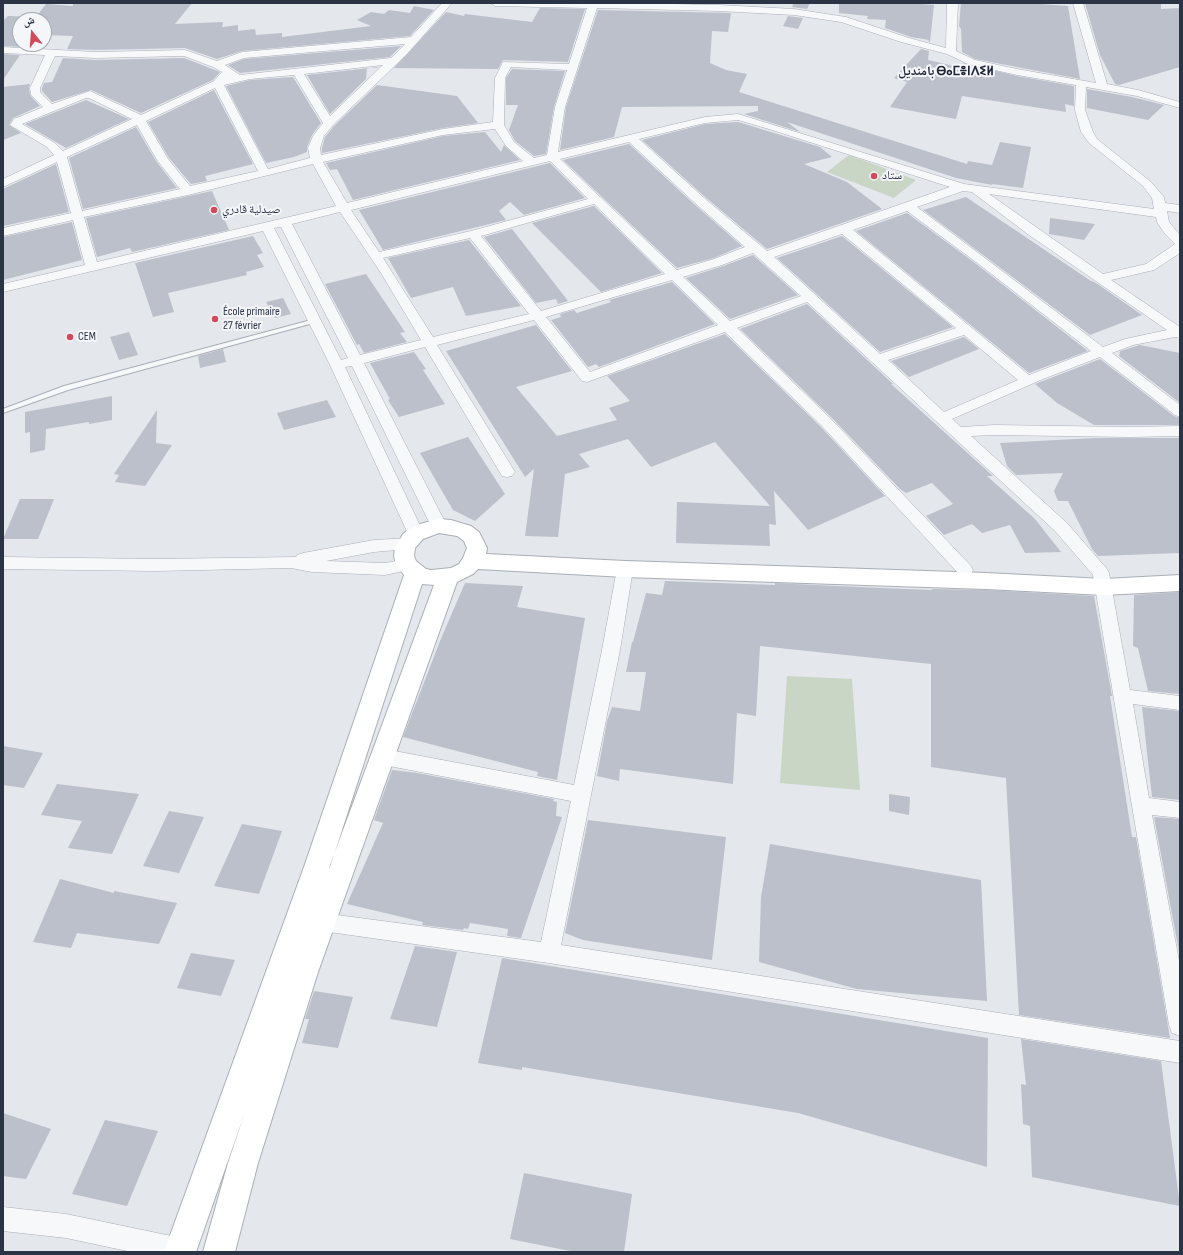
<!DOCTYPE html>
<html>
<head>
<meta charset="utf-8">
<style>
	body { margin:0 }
	#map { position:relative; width:1183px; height:1255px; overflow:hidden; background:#e4e7ec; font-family:"Sofia Sans Condensed","Noto Naskh Arabic",sans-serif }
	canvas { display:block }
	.frame { position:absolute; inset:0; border:4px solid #2b3445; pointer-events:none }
	.north { position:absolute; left:12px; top:12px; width:40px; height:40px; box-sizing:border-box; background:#f4f6f9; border:1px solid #a4a8b1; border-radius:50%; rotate:343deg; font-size:11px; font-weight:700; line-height:16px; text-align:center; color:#2b3445 }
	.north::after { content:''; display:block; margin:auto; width:14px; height:18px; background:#d1495b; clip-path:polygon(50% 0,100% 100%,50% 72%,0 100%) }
</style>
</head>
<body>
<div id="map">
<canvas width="1183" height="1255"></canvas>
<div class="frame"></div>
<div class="north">ش</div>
</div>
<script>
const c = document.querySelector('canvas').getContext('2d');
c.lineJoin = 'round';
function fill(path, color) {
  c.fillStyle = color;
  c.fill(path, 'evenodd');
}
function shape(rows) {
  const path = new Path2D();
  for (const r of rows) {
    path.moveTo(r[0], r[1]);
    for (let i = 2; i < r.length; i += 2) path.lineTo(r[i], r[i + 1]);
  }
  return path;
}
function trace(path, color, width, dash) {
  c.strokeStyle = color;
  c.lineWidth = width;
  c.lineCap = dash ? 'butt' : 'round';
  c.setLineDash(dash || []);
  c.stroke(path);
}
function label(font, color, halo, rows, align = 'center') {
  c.font = font + ' "Sofia Sans Condensed","Noto Naskh Arabic","Noto Sans Tifinagh",sans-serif';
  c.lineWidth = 4;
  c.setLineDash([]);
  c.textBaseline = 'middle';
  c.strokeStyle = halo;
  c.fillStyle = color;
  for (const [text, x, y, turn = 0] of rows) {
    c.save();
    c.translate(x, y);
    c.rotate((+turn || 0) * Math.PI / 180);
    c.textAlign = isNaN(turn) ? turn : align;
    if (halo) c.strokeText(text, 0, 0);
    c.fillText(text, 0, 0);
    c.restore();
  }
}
fill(shape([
	[849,155,916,180,894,198,827,172],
	[787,676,852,679,860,790,780,783]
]), '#c9d6c5');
fill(shape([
	[73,3,192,3,175,24,223,22,222,27,238,25,238,31,255,29,256,35,282,33,282,37,371,26,357,20,371,12,384,14,389,10,410,13,414,6,434,10,410,36,242,51,217,59,185,48,95,50,67,49,73,36,44,35,44,20,20,20,20,44,28,44,26,47,3,46,3,21,8,16,36,17,46,4,73,6],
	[794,3,810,3,807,9,792,7],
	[839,3,909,3,934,5,930,42,928,41,929,40,911,37,885,28,886,20,867,19,868,16,839,13],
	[961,3,1027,3,1068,6,1080,79,975,59,962,52,961,29,959,26],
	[1085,3,1161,3,1161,9,1180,8,1180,67,1119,85,1115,84,1100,55],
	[540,8,585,9,568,62,503,60,498,69,394,68,446,12,464,16,465,14,532,22],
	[598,10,731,13,728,32,712,31,710,63,726,70,747,74,739,92,967,164,968,161,992,165,1000,142,1031,147,1023,188,992,184,992,185,956,178,787,122,800,132,744,114,758,111,758,106,622,107,614,137,560,150,566,107],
	[788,16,803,18,798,29,783,26],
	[401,46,390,57,240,73,228,65,244,59],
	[921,49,929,51,928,60,963,68,963,63,1017,76,1074,86,1074,106,1065,104,1066,112,962,96,956,119,890,107,907,82,894,78],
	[3,54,20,55,3,80],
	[63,58,95,60,184,58,220,72,213,80,141,113,91,90,52,102,42,91,42,88,44,83,52,82],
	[379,67,377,68,367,68,366,79,330,114,307,75],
	[512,69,565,71,554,107,546,154,534,156,515,141,509,130,518,105,506,105,506,78],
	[293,77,321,123,312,135,307,147,307,152,294,157,266,163,226,86,250,80],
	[30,84,29,88,30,95,40,106,13,118,9,125,21,133,3,140,3,87],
	[377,85,457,96,478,123,443,128,322,153,322,148,325,137,334,126],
	[1087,89,1132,97,1164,105,1148,120,1087,108],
	[214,90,253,164,205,176,207,181,191,184,169,158,148,122],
	[86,100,129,119,66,148,25,124],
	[738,122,820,147,832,157,804,164,847,182,882,209,767,249,704,196,642,140,705,124],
	[136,127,156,161,177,188,83,209,69,158],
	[485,132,501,152,504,145,520,160,353,200,337,169,330,170,326,163,443,136],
	[629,144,694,204,742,246,714,258,677,268,563,160],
	[550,163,585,198,524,215,510,202,499,211,506,220,383,250,359,210],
	[56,164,69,212,3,226,3,189],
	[212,191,229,230,132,252,130,248,97,257,86,218],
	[966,197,1091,281,1092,281,1099,285,1142,315,1090,335,923,210],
	[594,206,662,273,601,292,532,223],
	[907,213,975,263,1088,351,1029,373,856,231],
	[1050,218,1095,224,1084,240,1049,234],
	[72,222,82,260,3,280,3,237],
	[512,229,565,297,568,301,558,304,556,299,536,303,484,237],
	[253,236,263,253,257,255,264,267,246,272,247,275,168,293,174,312,153,317,135,263],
	[842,236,953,327,880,352,777,258],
	[469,240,521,306,466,316,453,287,411,298,388,258],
	[753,255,798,295,730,319,686,278,723,266],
	[366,274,405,332,400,333,407,342,364,353,359,344,357,345,325,284],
	[672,282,715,324,599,367,596,364,588,367,551,320,561,317,560,314,574,310,577,313,611,302,609,300],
	[283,298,291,314,275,318,266,302],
	[807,304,893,384,891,384,993,476,987,476,1035,519,1061,552,1025,553,1010,525,982,533,972,524,944,535,926,516,953,504,932,483,906,493,900,489,832,418,740,329],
	[536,325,572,371,516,387,557,436,617,420,609,408,630,401,607,376,725,334,820,426,885,496,808,530,774,491,776,525,769,524,770,546,676,543,677,502,770,506,715,442,651,467,628,439,579,454,590,467,565,474,558,537,525,536,534,469,525,477,446,351],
	[129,332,138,355,119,360,110,337],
	[964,337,979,349,909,377,891,361],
	[1140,345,1180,353,1180,403,1119,356,1120,351],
	[223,349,226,362,200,368,198,356],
	[414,352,426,369,423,370,445,404,399,417,388,400,390,399,370,363],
	[1100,359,1174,416,1180,418,1180,425,1094,425,1057,403,1035,384],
	[112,396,112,420,89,424,89,422,46,429,45,450,30,453,30,432,25,433,25,412],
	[327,400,336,417,284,430,277,413],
	[157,410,156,443,172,445,145,486,115,482,119,475,114,474],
	[468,437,505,494,475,521,453,510,420,453],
	[1095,438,1180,438,1180,553,1098,556,1092,549,1068,501,1058,501,1054,491,1063,473,1016,475,1007,466,1000,443],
	[20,499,54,499,38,539,3,539],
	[665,581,775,585,775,583,836,586,932,590,932,589,986,590,1094,596,1112,696,1110,696,1132,837,1136,837,1170,1038,1019,1015,1006,778,931,767,931,664,760,646,756,716,737,713,733,784,620,769,619,781,597,776,607,721,612,707,640,711,646,672,626,672,632,642,633,642,646,593,662,595],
	[465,583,523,586,517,607,585,618,557,780,537,776,538,772,403,737,440,641],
	[1180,592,1180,694,1148,691,1138,648,1133,646,1134,595],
	[1142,707,1180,711,1180,800,1152,797],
	[3,746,43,753,24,788,3,785],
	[392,770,417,773,554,799,553,801,557,802,556,816,562,817,521,938,507,936,508,929,470,923,468,929,464,928,463,930,422,925,423,922,347,904,383,823,374,820],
	[57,784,139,794,112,854,68,848,82,821,41,815],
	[889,794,910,797,909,815,889,811],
	[169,811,204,817,179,873,143,866],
	[1154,817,1180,819,1180,957],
	[588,820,726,837,712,960,583,940,565,933],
	[242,824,282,831,259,894,214,886],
	[770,844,981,880,987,1001,857,989,759,962,761,897],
	[60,879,114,893,114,891,177,903,159,944,77,933,71,948,33,942],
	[415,946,457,952,437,1027,390,1019],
	[191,953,235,960,221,996,177,988],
	[502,958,988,1038,987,1167,798,1113,522,1067,522,1070,478,1063],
	[314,991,353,997,338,1048,302,1043,309,1019,305,1019],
	[1021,1039,1161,1061,1180,1206,1032,1177,1030,1126,1023,1124,1021,1084,1026,1085],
	[3,1113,51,1129,26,1179,3,1176],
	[105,1120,158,1131,127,1206,72,1194],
	[524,1173,632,1194,624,1252,575,1252,510,1239]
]), '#bbc0ca');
const lane = shape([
	[315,319,317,320,317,322,68,390,3,413,3,409,64,386,315,319]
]);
const street = shape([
	[442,3,452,3,406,55,333,125,324,136,320,148,321,155,443,129,493,122,495,78,503,62,569,64,587,8,495,6,490,3,624,3,719,5,794,9,846,17,909,38,946,48,947,3,958,3,956,51,975,60,1017,69,1096,83,1073,3,1083,3,1107,84,1138,90,1180,102,1180,108,1137,96,1086,87,1085,110,1093,132,1097,139,1151,182,1164,197,1165,203,1180,205,1180,213,1167,211,1169,222,1180,235,1180,253,1154,270,1111,280,1180,327,1180,338,1175,337,1133,345,1112,353,1180,405,1180,417,1175,415,1100,357,1043,379,952,419,961,427,994,425,1130,427,1180,426,1180,436,1130,437,994,435,971,436,1067,523,1107,569,1109,573,1130,690,1180,696,1180,710,1133,704,1149,798,1180,802,1180,818,1152,815,1180,966,1180,1036,1172,1033,1169,1025,1093,575,1055,531,807,302,737,328,831,419,971,566,973,570,971,574,965,576,959,574,821,425,725,332,587,382,582,381,534,320,437,345,515,472,512,476,507,477,502,476,425,347,364,363,447,526,445,530,439,532,433,530,431,526,352,366,345,367,424,534,422,538,414,539,416,543,414,547,408,549,374,552,326,561,385,563,407,559,413,561,415,565,413,569,385,575,312,572,291,568,156,571,3,569,3,557,156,559,296,557,297,555,303,553,374,540,410,538,330,365,263,231,3,292,3,284,85,265,73,220,3,236,3,228,71,213,57,162,3,187,3,179,54,155,47,147,10,125,14,119,43,107,31,95,30,88,45,55,3,53,3,47,95,52,185,50,217,61,242,52,411,37,442,3],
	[597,8,719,11,794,15,841,22,901,42,947,54,968,64,1017,75,1076,85,1075,110,1081,132,1089,143,1143,186,1152,198,1154,209,964,184,738,114,705,117,558,152,565,107,597,8],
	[405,44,391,58,240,75,225,65,244,58,405,44],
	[55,56,95,58,184,56,213,67,222,72,214,81,141,115,90,91,52,104,40,92,40,88,55,56],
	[383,65,330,116,304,74,383,65],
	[511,67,567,70,555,107,547,155,534,158,514,142,504,125,505,78,511,67],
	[294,75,323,123,313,136,308,148,310,158,268,169,224,85,250,79,294,75],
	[215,88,258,171,190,186,168,159,146,121,215,88],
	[86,98,89,98,132,119,63,151,55,143,22,124,86,98],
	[738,120,769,129,950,187,767,251,703,197,639,139,705,123,738,120],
	[137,125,157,160,180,189,82,211,67,157,137,125],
	[495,129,506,146,523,161,347,203,323,162,443,135,495,129],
	[629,142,695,203,745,247,714,259,677,270,560,159,629,142],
	[550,161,588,199,471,231,379,252,351,210,550,161],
	[313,164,336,206,97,262,84,217,188,195,313,164],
	[963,191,972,192,1029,235,1167,330,1125,339,1103,347,917,207,963,191],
	[989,194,1156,217,1157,222,1165,234,1175,244,1146,264,1103,274,989,194],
	[594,204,665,274,541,311,481,236,594,204],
	[907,211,976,262,1091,351,1029,375,853,230,907,211],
	[340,212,381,273,421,340,360,355,292,224,340,212],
	[281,227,348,358,341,360,274,228,281,227],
	[842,234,956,328,880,354,774,257,842,234],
	[470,238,529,314,433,337,383,258,470,238],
	[753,253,801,296,730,321,683,277,722,265,753,253],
	[672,280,718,325,590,372,546,317,672,280],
	[964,335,1018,380,944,412,888,360,964,335],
	[625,563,631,565,633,569,620,650,561,945,1180,1041,1180,1063,549,963,322,931,315,929,312,922,315,915,322,913,541,942,571,801,384,765,377,762,375,757,377,752,384,749,574,785,602,650,617,569,619,565,625,563],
	[3,1207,66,1214,181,1238,190,1241,193,1250,192,1252,132,1252,66,1238,3,1231,3,1207]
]);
const secondary = shape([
	[439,519,451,520,471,526,479,532,487,548,486,554,625,561,986,573,1104,579,1180,575,1180,591,1104,595,986,589,625,577,478,569,473,574,457,582,318,972,258,1163,235,1252,203,1252,228,1163,245,1112,196,1252,164,1252,304,867,404,575,396,565,394,556,395,548,403,534,409,529,420,524,439,519],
	[439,533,457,536,464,541,467,548,463,558,459,564,451,568,431,570,426,569,416,561,414,556,415,548,423,539,439,533],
	[422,584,434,585,329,868,330,867,422,584]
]);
trace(lane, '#a9aeb7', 2);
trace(street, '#a9aeb7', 1);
trace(secondary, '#a9aeb7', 2);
fill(lane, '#f7f8fa');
fill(street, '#f7f8fa');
fill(secondary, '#fff');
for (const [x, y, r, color] of [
	[874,176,4,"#d1495b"],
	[214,210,4,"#d1495b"],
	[215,319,4,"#d1495b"],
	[70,337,4,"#d1495b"]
]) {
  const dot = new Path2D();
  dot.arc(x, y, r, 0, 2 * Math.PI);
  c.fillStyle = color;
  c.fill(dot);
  trace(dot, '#f4f6f9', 1.5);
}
label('12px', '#2b3445', '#f4f6f9', [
	["ستاد",882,176],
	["صيدلية قادري",222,210],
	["École primaire",223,312],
	["27 février",223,326],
	["CEM",78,337]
], 'left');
label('bold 13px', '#1d2536', '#f4f6f9', [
	["بامنديل ⴱⴰⵎⴻⵏⴷⵉⵍ",946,72]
]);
</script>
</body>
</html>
